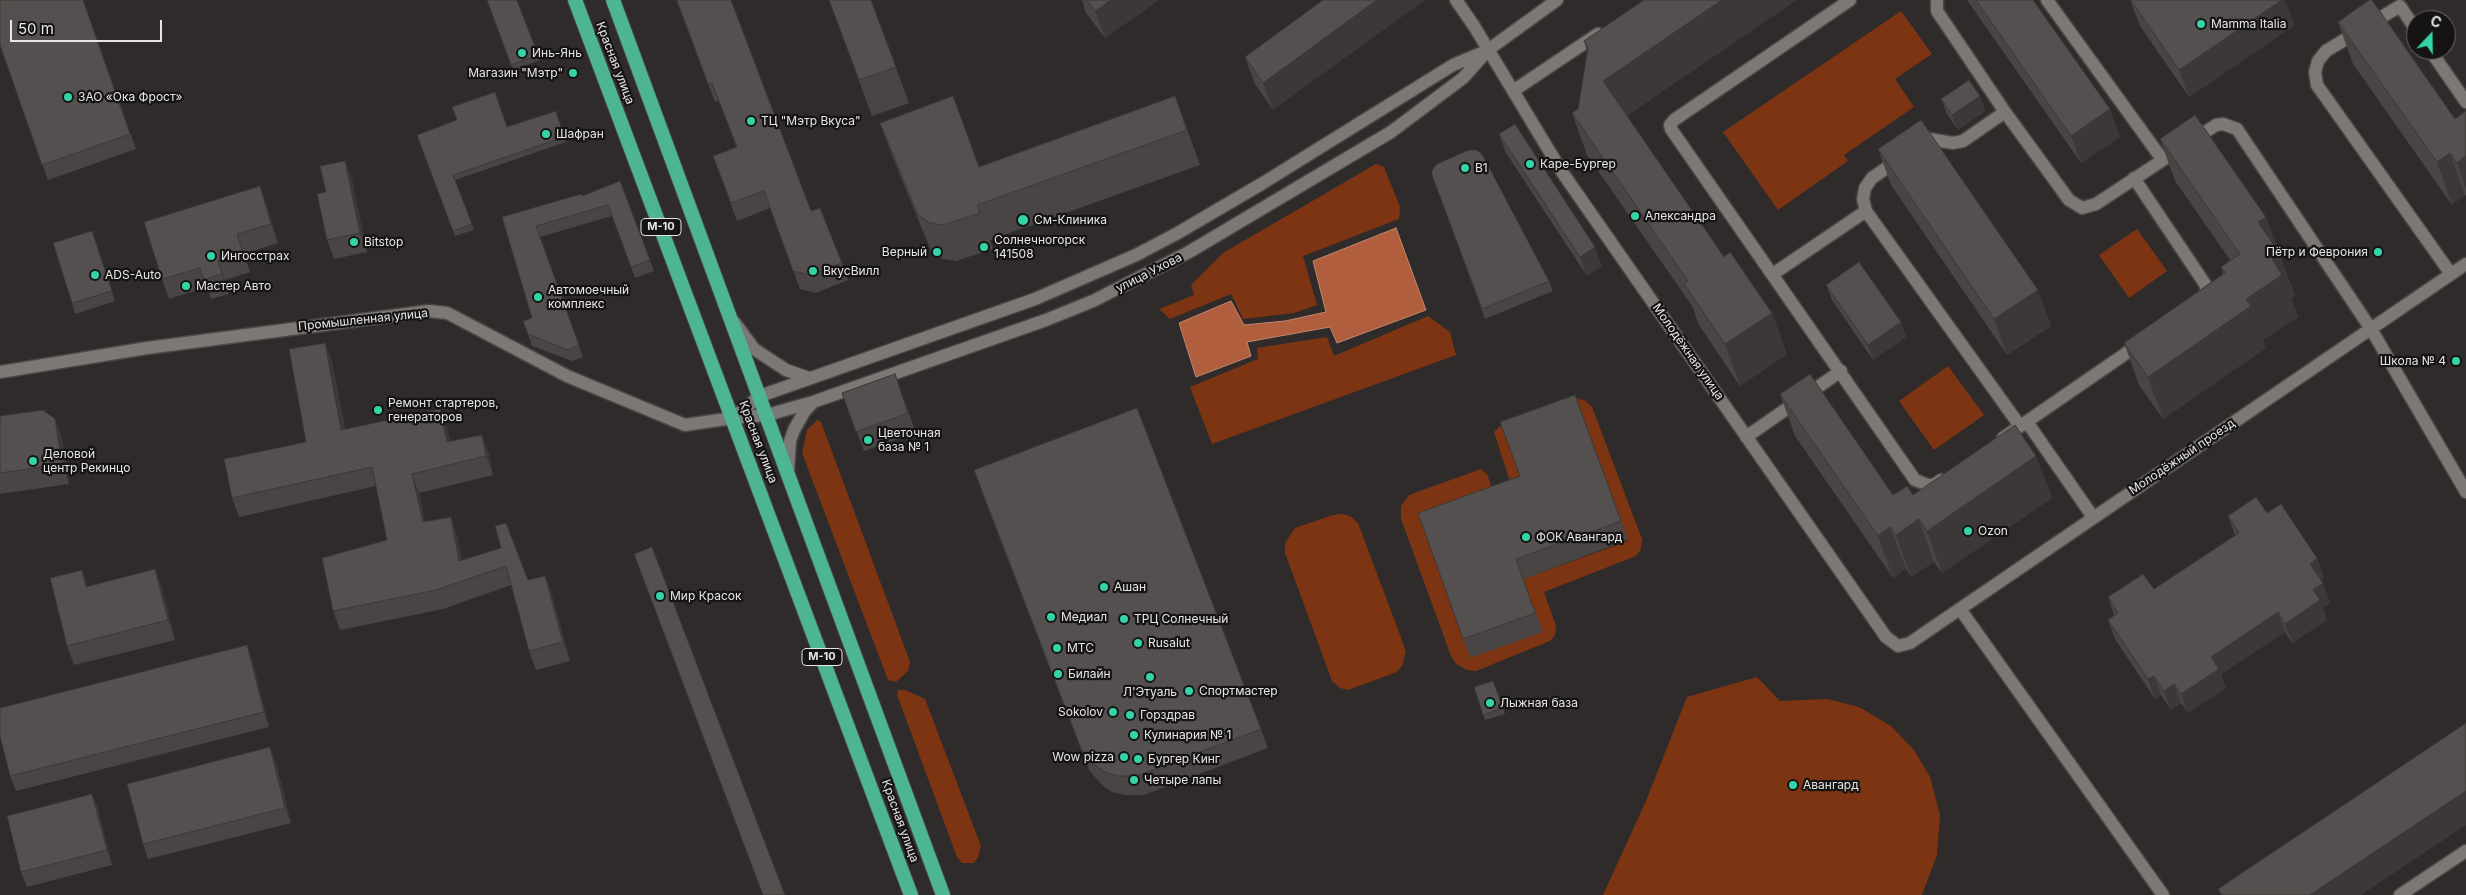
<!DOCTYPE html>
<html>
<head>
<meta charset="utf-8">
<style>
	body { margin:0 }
	#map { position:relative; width:2466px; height:895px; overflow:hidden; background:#2e2b2a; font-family:Inter,sans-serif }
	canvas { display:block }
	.north { position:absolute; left:2406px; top:10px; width:50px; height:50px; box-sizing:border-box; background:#151413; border:1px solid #696867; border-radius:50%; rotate:21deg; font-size:14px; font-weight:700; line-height:20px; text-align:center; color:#e8e6e5 }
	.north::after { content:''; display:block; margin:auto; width:18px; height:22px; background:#34d4a8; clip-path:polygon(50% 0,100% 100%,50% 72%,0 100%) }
	.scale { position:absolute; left:10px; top:20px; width:152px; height:22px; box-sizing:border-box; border:2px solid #e8e6e5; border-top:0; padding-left:6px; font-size:15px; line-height:18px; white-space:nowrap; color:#e8e6e5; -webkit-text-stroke:4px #151413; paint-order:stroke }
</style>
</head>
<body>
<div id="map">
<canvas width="2466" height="895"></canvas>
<div class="north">С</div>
<div class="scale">50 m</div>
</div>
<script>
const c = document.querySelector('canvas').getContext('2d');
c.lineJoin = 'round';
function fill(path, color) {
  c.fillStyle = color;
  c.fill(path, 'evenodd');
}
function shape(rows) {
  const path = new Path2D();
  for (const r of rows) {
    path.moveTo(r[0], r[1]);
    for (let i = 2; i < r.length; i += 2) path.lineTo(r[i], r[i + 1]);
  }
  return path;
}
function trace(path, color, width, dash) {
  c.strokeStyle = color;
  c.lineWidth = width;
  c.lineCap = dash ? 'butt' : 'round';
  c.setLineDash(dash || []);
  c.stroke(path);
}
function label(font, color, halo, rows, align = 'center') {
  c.font = font + ' Inter,sans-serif';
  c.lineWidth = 4.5;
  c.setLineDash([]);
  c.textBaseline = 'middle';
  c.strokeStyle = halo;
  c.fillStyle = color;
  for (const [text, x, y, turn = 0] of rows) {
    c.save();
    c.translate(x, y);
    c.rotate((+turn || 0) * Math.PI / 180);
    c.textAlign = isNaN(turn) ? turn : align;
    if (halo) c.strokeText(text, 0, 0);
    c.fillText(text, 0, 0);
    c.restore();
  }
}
fill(shape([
	[1901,11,1932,54,1895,79,1914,107,1844,155,1848,161,1778,210,1723,132],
	[1376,164,1384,167,1400,207,1399,219,1303,256,1317,305,1294,313,1243,319,1231,294,1170,319,1159,309,1194,295,1191,285,1223,253],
	[2137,229,2167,271,2129,298,2099,255],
	[1428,316,1450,332,1456,355,1212,444,1190,387,1258,359,1257,348,1327,337,1334,356],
	[1948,366,1984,415,1934,450,1899,401],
	[1577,398,1586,401,1592,407,1642,539,1641,549,1636,556,1544,592,1556,626,1555,635,1550,641,1476,671,1467,670,1456,664,1451,656,1401,519,1401,506,1409,495,1481,469,1487,474,1523,579,1628,541,1582,414,1527,496,1516,500,1494,432,1499,427],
	[817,420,821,422,910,662,908,671,896,682,888,680,802,453,807,430],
	[1342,514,1350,516,1358,523,1406,651,1402,666,1397,672,1348,690,1340,688,1332,681,1285,553,1285,543,1295,528,1333,515],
	[1757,677,1780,701,1827,699,1859,707,1891,726,1914,750,1930,777,1940,815,1937,855,1922,895,1603,895,1646,801,1687,697],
	[898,690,905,690,925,699,981,846,978,857,974,863,962,863,957,857,897,695]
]), '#7d3413');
const water = shape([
	[1396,228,1426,310,1337,343,1330,327,1247,342,1251,356,1196,377,1179,323,1231,301,1244,325,1285,321,1326,312,1313,261,1396,228]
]);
fill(water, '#b05e3d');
trace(water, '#c1876f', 1);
const minor = shape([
	[1456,0,1474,26,1562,172,1886,637,1898,646,1910,643,1926,632,2466,264],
	[1850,0,1674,120,1670,125,1671,129,1915,480,1928,485,1934,485,1941,480],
	[1937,0,1937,11,2005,112,2069,200,2082,208,2096,204,2216,125,2223,124,2237,129,2371,329,2466,492],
	[2047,0,2162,159],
	[2416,30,2400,6,2326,51,2318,61,2315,72,2317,85,2451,274],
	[2430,50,2466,102],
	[1513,91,1598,34],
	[1920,145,1929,139,1953,143,1963,141,2005,112],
	[2134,178,2205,284,2207,291,2203,301],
	[1866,211,2020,426],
	[1773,274,1866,211,1863,199,1865,188,1872,178,1898,160],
	[0,372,147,348,429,311,447,313,455,317,567,376,685,425,733,418],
	[2027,422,2093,517],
	[1746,437,1841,371],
	[2003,438,2141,343],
	[1960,609,2163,895],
	[2400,895,2466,851]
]);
const tertiary = shape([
	[735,323,754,349,786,370,809,378],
	[733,418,767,415,813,402,1046,320,1093,301,1146,274,1189,252,1391,132,1463,78,1488,50,1557,0],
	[733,418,760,396,1035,299,1136,255,1176,234,1263,183,1453,65,1484,52],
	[788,472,790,441,794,430,804,412,813,402]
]);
const trunk = shape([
	[575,0,911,895],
	[613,0,943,895]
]);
trace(minor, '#494645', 15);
trace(tertiary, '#494645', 15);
trace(trunk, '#494645', 16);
trace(minor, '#7c7876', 12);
trace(tertiary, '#7c7876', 12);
trace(trunk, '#4db494', 14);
fill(shape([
	[83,0,136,149,48,180,0,45],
	[487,0,538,55,540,60,513,70],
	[676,0,811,211,842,263,848,280,816,293,800,289,770,208,737,221,713,156,736,147,719,100,715,102],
	[829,0,871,0,909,103,872,116],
	[1082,0,1159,0,1105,38,1086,13],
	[1323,0,1273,110,1255,84,1245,57],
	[1644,0,1627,116,1724,257,1772,313,1787,354,1740,386,1699,325,1692,306,1587,155,1572,113,1578,109,1587,52,1584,41],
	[1967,0,2033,0,2110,109,2120,137,2081,163],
	[2130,0,2295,25,2189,97,2140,26],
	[2338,22,2455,119,2466,111,2466,196,2465,195,2452,205,2353,64],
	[1175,96,1200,165,990,240,993,249,956,261,943,259,931,251,893,158,880,123,979,167],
	[1980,96,1985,111,1958,130,1947,114,1941,99],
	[556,111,566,142,455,180,474,230,455,236,417,135,507,127],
	[1499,134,1602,266,1587,276,1506,153],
	[2160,139,2266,217,2295,296,2291,298,2298,317,2263,340,2266,348,2163,419,2139,385,2124,343,2223,274,2221,267,2230,260,2175,181],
	[1878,149,2051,326,2007,355,1891,185],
	[345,161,352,180,367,252,334,259,327,240,326,192],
	[1432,175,1549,281,1553,291,1485,319],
	[620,181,654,271,635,278,612,216,540,237,583,357,572,361,532,346,523,321,532,318,502,217,582,196],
	[260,186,278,243,244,254,250,272,225,280,229,294,211,299,207,287,169,299,162,279],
	[92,231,115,301,75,314,72,303],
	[1826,285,1901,322,1906,337,1873,360,1832,300],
	[325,343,332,362,345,429,447,428,450,441,482,435,489,454,493,475,419,493,425,522,451,517,457,536,462,560,501,548,528,580,545,576,552,595,570,661,536,670,529,651,511,585,443,609,340,630,333,611,387,540,376,486,239,517,232,498,306,442],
	[895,374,916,433,864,451,842,393],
	[1780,394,1893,495,1913,495,2036,456,2052,498,1942,573,1934,562,1911,577,1906,569,1893,578,1795,436],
	[1575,395,1628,540,1523,579,1543,632,1470,658,1418,513,1520,477],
	[0,416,55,419,62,438,69,484,0,494],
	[981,490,1261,729,1268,748,1144,795,1125,795,1112,792,1102,785,1089,770],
	[2267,513,2317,558,2324,578,2321,580,2323,583,2330,603,2323,607,2327,620,2292,643,2285,632,2221,674,2226,688,2188,713,2181,703,2171,710,2161,695,2155,699,2115,639,2108,620,2114,615,2108,597,2154,589,2235,535,2228,516],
	[88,586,162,588,175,640,74,665,67,646],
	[247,645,252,660,269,727,16,791,10,776],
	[1493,681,1505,714,1485,720,1474,687],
	[276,762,291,823,148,859,143,844],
	[92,794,98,809,112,865,27,887,21,872]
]), '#484544');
fill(shape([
	[1111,0,1159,0,1105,38,1095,11],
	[1377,0,1425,0,1273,110,1263,83],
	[1722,0,1797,0,1618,122,1603,81],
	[2282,0,2285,0,2295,25,2189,97,2179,70],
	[1980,96,1985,111,1958,130,1952,115],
	[2110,109,2120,137,2081,163,2071,136],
	[2450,153,2465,195,2452,205,2437,162],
	[2466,156,2466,188,2457,163],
	[345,161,352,180,367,252,360,233],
	[260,186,267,205,278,243,271,224],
	[2266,217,2295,296,2291,298,2298,317,2263,340,2266,348,2163,419,2148,377,2246,299,2258,222],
	[237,234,244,254,250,272,243,253],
	[1595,247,1602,266,1587,276,1580,257],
	[218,261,225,280,229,294,222,274],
	[2038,290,2051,326,2007,355,1994,319],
	[1772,313,1787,354,1740,386,1725,344],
	[1901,322,1906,337,1873,360,1868,345],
	[325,343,332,362,348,449,341,430],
	[440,409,447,428,454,461,447,442],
	[55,419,62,438,69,484,62,464],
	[482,435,489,454,493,475,486,456],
	[2036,456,2052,498,1942,573,1927,531],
	[412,474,419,493,430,542,423,522],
	[451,517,457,536,466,580,459,561],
	[1919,519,1934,562,1911,577,1896,535],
	[1890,527,1906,569,1893,578,1878,536],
	[2317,558,2324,578,2317,583,2310,564],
	[155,569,162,588,175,640,168,620],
	[82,570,89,590,86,587],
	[545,576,552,595,570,661,563,642],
	[2323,583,2330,603,2323,607,2327,620,2292,643,2285,624,2313,590],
	[2278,612,2285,632,2221,674,2226,688,2188,713,2181,694,2211,657],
	[247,645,252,660,269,727,264,712],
	[2154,676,2161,695,2155,699,2148,679],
	[2174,684,2181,703,2171,710,2164,691],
	[270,747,276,762,291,823,285,808],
	[2466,791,2466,825,2361,895,2310,895],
	[92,794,98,809,112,865,107,850]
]), '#3b3837');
const building = shape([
	[0,0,83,0,130,134,42,165,0,45,0,0],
	[487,0,517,0,538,55,511,65,487,0],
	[677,0,731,0,811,211,820,208,842,263,810,275,793,271,764,191,731,203,713,156,737,147,712,83,708,84,677,0],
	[829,0,871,0,896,67,859,80,829,0],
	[1087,0,1111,0,1095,11,1087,0],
	[1323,0,1377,0,1263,83,1245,57,1323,0],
	[1644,0,1722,0,1603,81,1724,257,1730,252,1772,313,1725,344,1684,284,1688,281,1572,113,1578,109,1588,48,1584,41,1644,0],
	[1976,0,2033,0,2110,109,2071,136,1976,0],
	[2131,0,2282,0,2179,70,2131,0],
	[2369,0,2372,0,2455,119,2466,111,2466,156,2457,163,2450,153,2437,162,2338,22,2369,0],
	[1969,80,1980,96,1952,115,1941,99,1969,80],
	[495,92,507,127,556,111,564,137,453,175,472,224,453,231,417,135,457,120,452,107,495,92],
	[953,96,979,167,1175,96,1187,130,977,205,980,213,943,225,930,223,918,215,880,123,953,96],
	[2195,115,2266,217,2258,222,2280,254,2272,259,2282,275,2246,299,2251,306,2148,377,2124,343,2225,273,2221,267,2240,254,2160,139,2195,115],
	[1921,120,2038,290,1994,319,1878,149,1921,120],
	[1515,124,1595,247,1580,257,1499,134,1515,124],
	[1469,150,1476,150,1482,154,1549,281,1482,309,1432,175,1432,170,1437,164,1469,150],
	[345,161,360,233,327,240,317,194,326,192,320,166,345,161],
	[620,181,650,260,631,267,608,205,536,226,579,345,568,350,528,334,523,321,532,318,502,217,581,194,582,196,620,181],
	[260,186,271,224,237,234,243,253,218,261,222,274,204,280,200,268,162,279,144,222,260,186],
	[92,231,112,291,72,303,53,243,92,231],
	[1859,262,1901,322,1868,345,1826,285,1859,262],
	[325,343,341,430,440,409,447,442,482,435,486,456,412,474,423,522,451,517,459,561,501,548,495,526,506,523,528,580,545,576,563,642,529,651,506,566,436,590,333,611,322,558,387,540,372,467,232,498,224,459,306,442,289,349,325,343],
	[895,374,908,413,856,432,842,393,895,374],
	[1810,374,1893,495,1907,486,1913,495,2015,425,2036,456,1927,531,1919,519,1896,535,1890,527,1878,536,1780,394,1810,374],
	[1575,395,1621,521,1516,559,1535,613,1463,639,1418,513,1520,476,1500,422,1575,395],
	[1137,408,1261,729,1137,776,1118,776,1105,772,1095,765,1082,751,974,470,1137,408],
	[43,410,55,419,62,464,0,473,0,416,43,410],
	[2256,497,2267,513,2281,504,2317,558,2310,564,2323,583,2313,590,2320,600,2285,624,2278,612,2211,657,2219,669,2181,694,2174,684,2164,691,2154,676,2148,679,2108,620,2118,613,2108,597,2143,574,2154,589,2239,533,2228,516,2256,497],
	[652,547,785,895,763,895,634,554,652,547],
	[155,569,168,620,67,646,50,578,82,570,86,587,155,569],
	[247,645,264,712,10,776,0,736,0,708,247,645],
	[1493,681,1503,708,1483,715,1474,687,1493,681],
	[2466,723,2466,791,2310,895,2222,895,2218,889,2466,723],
	[270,747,285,808,143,844,127,784,270,747],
	[92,794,107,850,21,872,7,816,92,794]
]);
fill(building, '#54504f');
trace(building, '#3b3837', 1);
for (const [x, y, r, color] of [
	[2201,24,5,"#34d4a8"],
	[522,53,5,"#34d4a8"],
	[573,73,5,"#34d4a8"],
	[68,97,5,"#34d4a8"],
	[751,121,5,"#34d4a8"],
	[546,134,5,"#34d4a8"],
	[1530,164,5,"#34d4a8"],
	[1465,168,5,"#34d4a8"],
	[1635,216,5,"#34d4a8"],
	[1023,220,6,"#34d4a8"],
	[354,242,5,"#34d4a8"],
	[984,247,5,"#34d4a8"],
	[937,252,5,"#34d4a8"],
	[2378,252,5,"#34d4a8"],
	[211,256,5,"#34d4a8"],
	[813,271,5,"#34d4a8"],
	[95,275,5,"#34d4a8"],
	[186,286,5,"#34d4a8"],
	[538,297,5,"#34d4a8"],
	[2456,361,5,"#34d4a8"],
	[378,410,5,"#34d4a8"],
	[868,440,5,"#34d4a8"],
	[33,461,5,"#34d4a8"],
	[1968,531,5,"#34d4a8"],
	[1526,537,5,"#34d4a8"],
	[1104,587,5,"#34d4a8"],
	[660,596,5,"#34d4a8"],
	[1051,617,5,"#34d4a8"],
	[1124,619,5,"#34d4a8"],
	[1138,643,5,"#34d4a8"],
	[1057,648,5,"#34d4a8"],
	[1058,674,5,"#34d4a8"],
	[1150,677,5,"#34d4a8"],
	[1189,691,5,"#34d4a8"],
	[1490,703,5,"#34d4a8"],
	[1113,712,5,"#34d4a8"],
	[1130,715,5,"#34d4a8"],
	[1134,735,5,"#34d4a8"],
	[1124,757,5,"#34d4a8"],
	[1138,759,5,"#34d4a8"],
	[1134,780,5,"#34d4a8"],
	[1793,785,5,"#34d4a8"]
]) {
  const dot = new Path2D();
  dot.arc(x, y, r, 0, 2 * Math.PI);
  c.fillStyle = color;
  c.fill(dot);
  trace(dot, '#151413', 2);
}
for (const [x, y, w] of [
	[661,227,40],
	[822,657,40]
]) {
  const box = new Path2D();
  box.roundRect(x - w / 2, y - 8.5, w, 17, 4);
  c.fillStyle = '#151413';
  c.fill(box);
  trace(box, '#e8e6e5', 1);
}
label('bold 11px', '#e8e6e5', null, [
	["М-10",661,227],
	["М-10",822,657]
]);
label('12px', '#e8e6e5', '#151413', [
	["Mamma Italia",2211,24],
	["Инь-Янь",532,53],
	["Магазин \"Мэтр\"",563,73,"right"],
	["ЗАО «Ока Фрост»",78,97],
	["ТЦ \"Мэтр Вкуса\"",761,121],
	["Шафран",556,134],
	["Каре-Бургер",1540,164],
	["В1",1475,168],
	["Александра",1645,216],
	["См-Клиника",1034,220],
	["Солнечногорск",994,240],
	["141508",994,254],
	["Bitstop",364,242],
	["Верный",927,252,"right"],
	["Пётр и Феврония",2368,252,"right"],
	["Ингосстрах",221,256],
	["ВкусВилл",823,271],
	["ADS-Auto",105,275],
	["Мастер Авто",196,286],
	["Автомоечный",548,290],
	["комплекс",548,304],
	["Школа № 4",2446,361,"right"],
	["Ремонт стартеров,",388,403],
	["генераторов",388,417],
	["Цветочная",878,433],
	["база № 1",878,447],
	["Деловой",43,454],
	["центр Рекинцо",43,468],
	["Ozon",1978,531],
	["ФОК Авангард",1536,537],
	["Ашан",1114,587],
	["Мир Красок",670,596],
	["Медиал",1061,617],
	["ТРЦ Солнечный",1134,619],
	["Rusalut",1148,643],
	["МТС",1067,648],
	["Билайн",1068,674],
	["Спортмастер",1199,691],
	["Л'Этуаль",1150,692,"center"],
	["Лыжная база",1500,703],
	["Sokolov",1103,712,"right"],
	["Горздрав",1140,715],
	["Кулинария № 1",1144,735],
	["Wow pizza",1114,757,"right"],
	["Бургер Кинг",1148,759],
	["Четыре лапы",1144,780],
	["Авангард",1803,785]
], 'left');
label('12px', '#e8e6e5', '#151413', [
	["Красная улица",615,63,69],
	["улица Ухова",1149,273,-27],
	["Промышленная улица",363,320,-6],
	["Молодёжная улица",1688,352,55],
	["Красная улица",758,442,69],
	["Молодёжный проезд",2182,457,-34],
	["Красная улица",900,821,70]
]);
</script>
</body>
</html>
